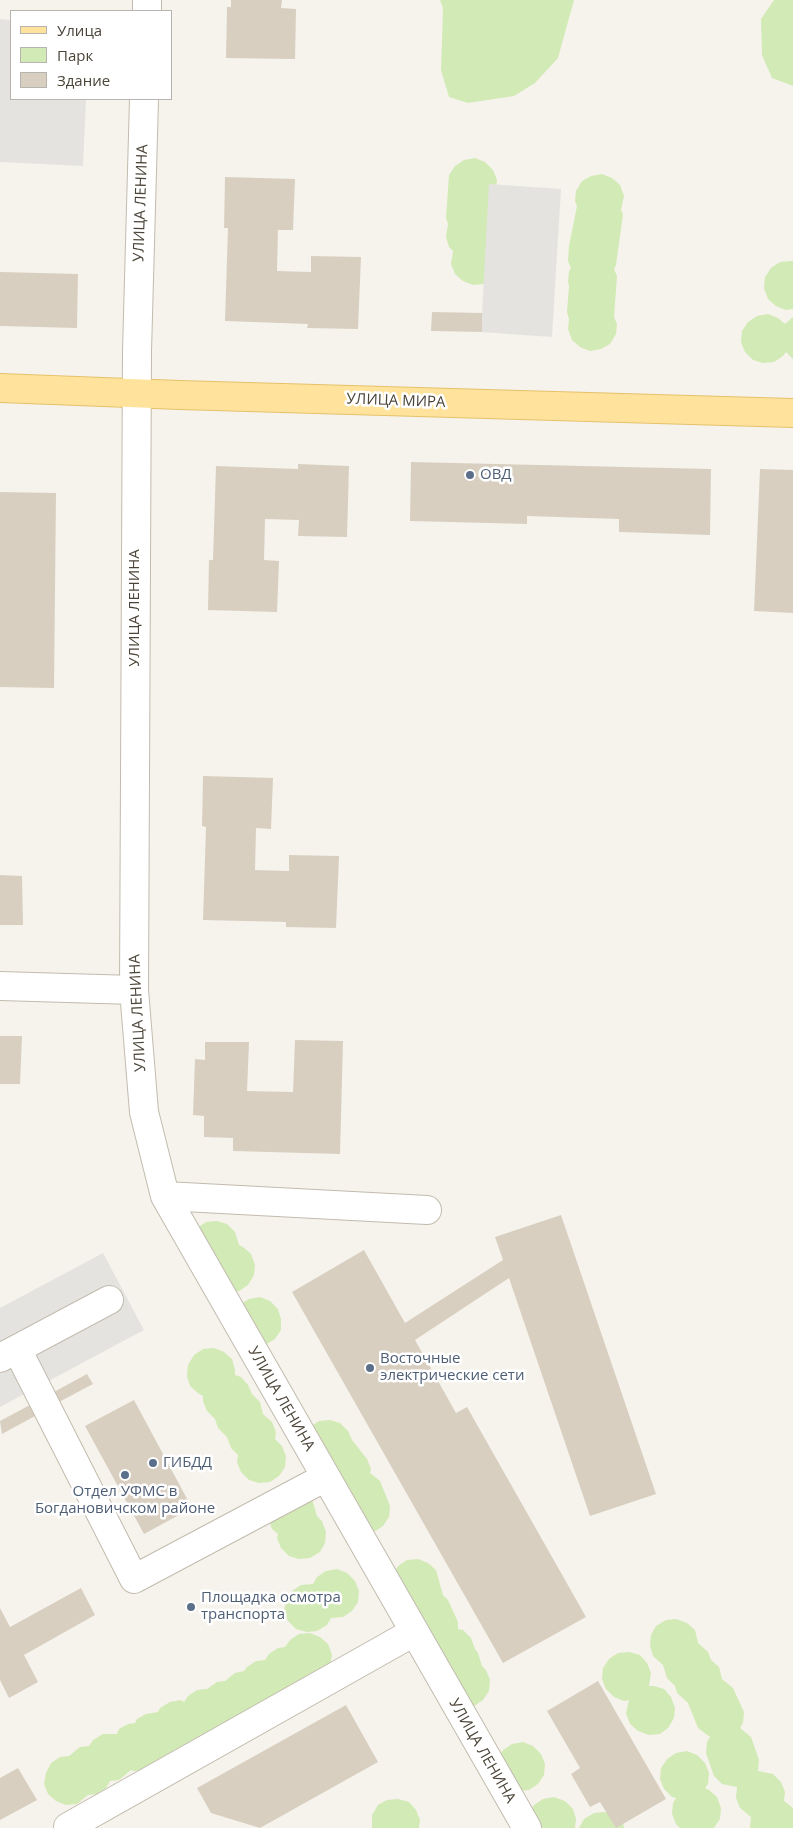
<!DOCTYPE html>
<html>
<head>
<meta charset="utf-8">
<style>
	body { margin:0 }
	#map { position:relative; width:793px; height:1828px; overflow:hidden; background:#f6f3ec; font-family:"Open Sans",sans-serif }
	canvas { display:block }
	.legend { position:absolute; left:10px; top:10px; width:162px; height:90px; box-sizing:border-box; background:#fff; border:1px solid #b7b4b0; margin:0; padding:6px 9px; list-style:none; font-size:15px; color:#4b4439 }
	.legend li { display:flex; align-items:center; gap:10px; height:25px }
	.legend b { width:25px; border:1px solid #b7b4b0 }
</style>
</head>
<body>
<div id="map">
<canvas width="793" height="1828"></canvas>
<ul class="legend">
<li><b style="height:6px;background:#ffe39c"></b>Улица</li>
<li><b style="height:14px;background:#d2eab5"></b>Парк</li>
<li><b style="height:14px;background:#d8cfc1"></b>Здание</li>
</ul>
</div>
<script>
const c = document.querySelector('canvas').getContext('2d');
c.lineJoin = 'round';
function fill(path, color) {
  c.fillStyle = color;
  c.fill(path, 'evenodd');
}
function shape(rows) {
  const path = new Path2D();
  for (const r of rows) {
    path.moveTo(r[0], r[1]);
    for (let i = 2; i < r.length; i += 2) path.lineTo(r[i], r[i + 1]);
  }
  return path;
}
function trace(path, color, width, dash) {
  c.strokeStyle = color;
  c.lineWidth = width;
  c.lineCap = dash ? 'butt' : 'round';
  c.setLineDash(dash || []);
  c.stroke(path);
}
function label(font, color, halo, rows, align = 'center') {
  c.font = font + ' "Open Sans",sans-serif';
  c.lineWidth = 5;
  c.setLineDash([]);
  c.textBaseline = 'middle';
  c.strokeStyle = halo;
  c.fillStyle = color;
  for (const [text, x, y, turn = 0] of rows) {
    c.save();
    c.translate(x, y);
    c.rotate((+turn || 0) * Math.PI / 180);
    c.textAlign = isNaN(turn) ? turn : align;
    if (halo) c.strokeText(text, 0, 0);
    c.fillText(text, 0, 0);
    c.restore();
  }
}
fill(shape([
	[440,0,574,0,558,58,535,83,514,96,468,103,449,97,441,70,443,8],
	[774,0,793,0,793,86,772,78,762,55,761,19],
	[475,158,485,162,493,170,497,180,484,284,473,285,463,281,455,274,451,264,453,251,449,247,446,237,448,224,446,218,449,175,455,166,464,160],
	[602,174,612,178,620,185,624,196,621,210,623,214,616,265,614,269,617,276,614,317,617,324,616,334,610,344,601,349,590,351,580,347,572,340,568,329,569,319,567,312,569,286,568,282,569,271,571,268,568,261,569,246,577,206,575,201,576,191,582,181,591,176],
	[791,261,793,261,793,309,786,310,776,306,768,299,764,288,765,277,771,268,780,262],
	[768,314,778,318,785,324,793,317,793,359,786,352,783,356,774,362,763,363,753,360,745,352,741,342,742,331,748,322,757,316],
	[217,1221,227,1224,235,1232,239,1245,243,1247,251,1254,255,1265,254,1275,248,1285,239,1291,228,1292,197,1228,206,1222],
	[260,1297,270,1301,278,1309,281,1319,281,1330,275,1339,265,1345,239,1305,249,1299],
	[214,1348,224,1352,232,1359,235,1370,235,1375,241,1377,248,1385,252,1394,260,1402,263,1414,272,1422,276,1432,275,1439,282,1446,286,1456,285,1467,279,1476,270,1482,259,1483,249,1480,241,1472,237,1462,238,1455,231,1448,227,1437,218,1428,215,1419,207,1411,203,1401,203,1396,198,1393,190,1386,187,1376,188,1365,194,1355,203,1349],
	[330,1420,340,1423,348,1431,352,1440,367,1459,371,1469,370,1473,380,1481,390,1506,389,1517,383,1526,374,1532,363,1533,310,1427,319,1421],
	[306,1494,313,1502,317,1516,322,1521,326,1532,325,1543,320,1552,310,1558,299,1559,289,1556,281,1548,277,1538,278,1534,272,1529,268,1518],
	[418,1559,428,1563,436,1570,443,1595,448,1600,458,1622,458,1629,463,1630,471,1638,475,1649,478,1653,482,1666,486,1670,490,1680,489,1691,483,1700,474,1706,463,1708,392,1575,398,1566,407,1560],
	[337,1569,347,1573,355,1581,359,1591,358,1602,352,1611,343,1617,331,1618,327,1625,317,1631,307,1632,296,1629,288,1621,284,1611,286,1600,292,1591,301,1585,313,1584,317,1577,326,1571],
	[676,1619,687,1623,695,1630,698,1643,708,1652,711,1660,719,1667,722,1679,733,1688,744,1712,743,1723,740,1728,751,1737,759,1760,758,1771,773,1774,781,1782,785,1792,784,1801,793,1808,793,1828,750,1828,751,1817,740,1808,736,1798,737,1787,722,1784,714,1776,706,1753,707,1742,710,1737,698,1728,688,1703,677,1693,675,1686,667,1678,663,1665,653,1656,650,1646,651,1635,656,1626,666,1620],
	[310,1633,320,1637,328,1644,332,1655,330,1666,203,1737,199,1736,196,1742,186,1748,175,1749,172,1754,163,1760,156,1761,145,1770,134,1771,131,1770,119,1780,110,1781,106,1788,97,1794,88,1795,77,1804,66,1805,56,1801,48,1794,44,1784,46,1773,51,1763,60,1757,69,1756,80,1747,89,1746,93,1740,103,1734,117,1734,119,1729,128,1724,135,1723,137,1719,146,1714,158,1712,160,1708,170,1702,181,1700,184,1702,188,1696,197,1690,207,1689,217,1682,225,1681,235,1673,244,1671,247,1667,256,1661,265,1660,269,1654,278,1648,285,1647,290,1640,299,1634],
	[629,1652,640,1655,647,1663,651,1673,649,1686,654,1686,664,1689,671,1697,675,1708,674,1718,668,1728,660,1734,649,1735,638,1731,630,1724,626,1713,629,1700,624,1701,614,1697,606,1689,602,1679,603,1668,609,1659,618,1653],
	[523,1742,533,1746,541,1754,545,1764,544,1775,538,1784,529,1790,518,1791,497,1759,503,1750,512,1744],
	[687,1751,697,1755,705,1763,709,1773,708,1784,705,1788,709,1790,717,1797,721,1808,720,1819,714,1828,680,1828,676,1824,672,1814,673,1803,676,1798,672,1797,664,1789,660,1779,661,1768,667,1759,676,1753],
	[554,1797,565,1801,573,1809,576,1819,575,1828,528,1828,528,1814,534,1805,543,1799],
	[398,1799,409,1802,416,1810,420,1820,419,1828,372,1828,372,1815,378,1805,387,1800],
	[605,1812,615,1815,623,1823,624,1828,579,1828,584,1819,594,1813]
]), '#d2eab5');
fill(shape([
	[0,19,11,20,11,99,86,99,83,166,0,162],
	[489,184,561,189,552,337,481,332],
	[103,1253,144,1330,0,1407,0,1308]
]), '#e5e3e0');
fill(shape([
	[231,0,282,0,281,8,296,9,295,59,226,58,227,7,231,7],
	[225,177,295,179,293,230,278,230,277,271,311,272,311,256,361,257,358,329,307,328,308,324,225,321,228,228,224,228],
	[0,272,78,274,77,328,0,326],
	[432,312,482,313,482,332,431,331],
	[411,462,711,469,710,535,619,532,619,519,527,516,527,524,410,521],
	[298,464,349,466,347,537,298,536,299,520,265,519,264,560,279,561,277,612,208,610,209,560,213,560,216,466,298,469],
	[760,469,793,470,793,613,754,611],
	[0,492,56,493,54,688,0,687],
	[203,776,273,778,271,829,256,828,255,870,289,871,289,855,339,856,336,928,286,927,286,922,203,920,206,827,202,826],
	[0,875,22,876,23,925,0,925],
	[0,1036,22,1036,20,1084,0,1084],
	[295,1040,343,1041,340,1154,233,1151,233,1138,204,1137,204,1116,193,1115,195,1059,205,1060,205,1042,249,1042,247,1091,293,1092],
	[561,1215,656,1494,590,1516,509,1278,415,1340,456,1413,467,1407,586,1617,503,1663,292,1292,364,1250,405,1323,503,1260,495,1237],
	[87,1374,93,1384,59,1402,54,1392],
	[134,1400,192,1508,144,1534,85,1426],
	[30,1405,35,1416,2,1434,0,1421],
	[81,1588,95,1615,24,1655,38,1682,9,1698,0,1680,0,1608,10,1627],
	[598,1681,666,1799,616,1828,600,1802,590,1807,571,1774,580,1768,547,1711],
	[346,1705,378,1762,260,1828,211,1813,197,1788],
	[18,1768,37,1800,0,1820,0,1778]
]), '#d8cfc1');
const minor = shape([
	[147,11,147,0],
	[144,99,137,351,134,990,144,1112,165,1196,527,1828],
	[0,986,134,990],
	[165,1196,427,1210],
	[17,1349,134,1579,326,1477],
	[0,1358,109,1300],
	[68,1828,68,1827,414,1632]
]);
const major = shape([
	[0,388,180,395,793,413]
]);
trace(minor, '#c2bbae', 30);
trace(major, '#e6c16a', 30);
trace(minor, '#fff', 28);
trace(major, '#ffe39c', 28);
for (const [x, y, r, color] of [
	[470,475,5,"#5c6f8a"],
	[370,1368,5,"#5c6f8a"],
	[153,1463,5,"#5c6f8a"],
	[125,1475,5,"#5c6f8a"],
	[191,1607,5,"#5c6f8a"]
]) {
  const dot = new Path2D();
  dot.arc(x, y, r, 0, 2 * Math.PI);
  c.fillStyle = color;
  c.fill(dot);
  trace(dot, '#fff', 2);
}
label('15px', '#4b4439', '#fff', [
	["УЛИЦА ЛЕНИНА",141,203,-88],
	["УЛИЦА МИРА",396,401,2],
	["УЛИЦА ЛЕНИНА",135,608,-90],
	["УЛИЦА ЛЕНИНА",138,1013,-93],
	["УЛИЦА ЛЕНИНА",281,1399,60],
	["УЛИЦА ЛЕНИНА",482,1751,60]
]);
label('15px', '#4e5e75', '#fff', [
	["ОВД",480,475],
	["Восточные",380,1359],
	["электрические сети",380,1376],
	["ГИБДД",163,1463],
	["Отдел УФМС в",125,1492,"center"],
	["Богдановичском районе",125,1509,"center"],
	["Площадка осмотра",201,1598],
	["транспорта",201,1615]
], 'left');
</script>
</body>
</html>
